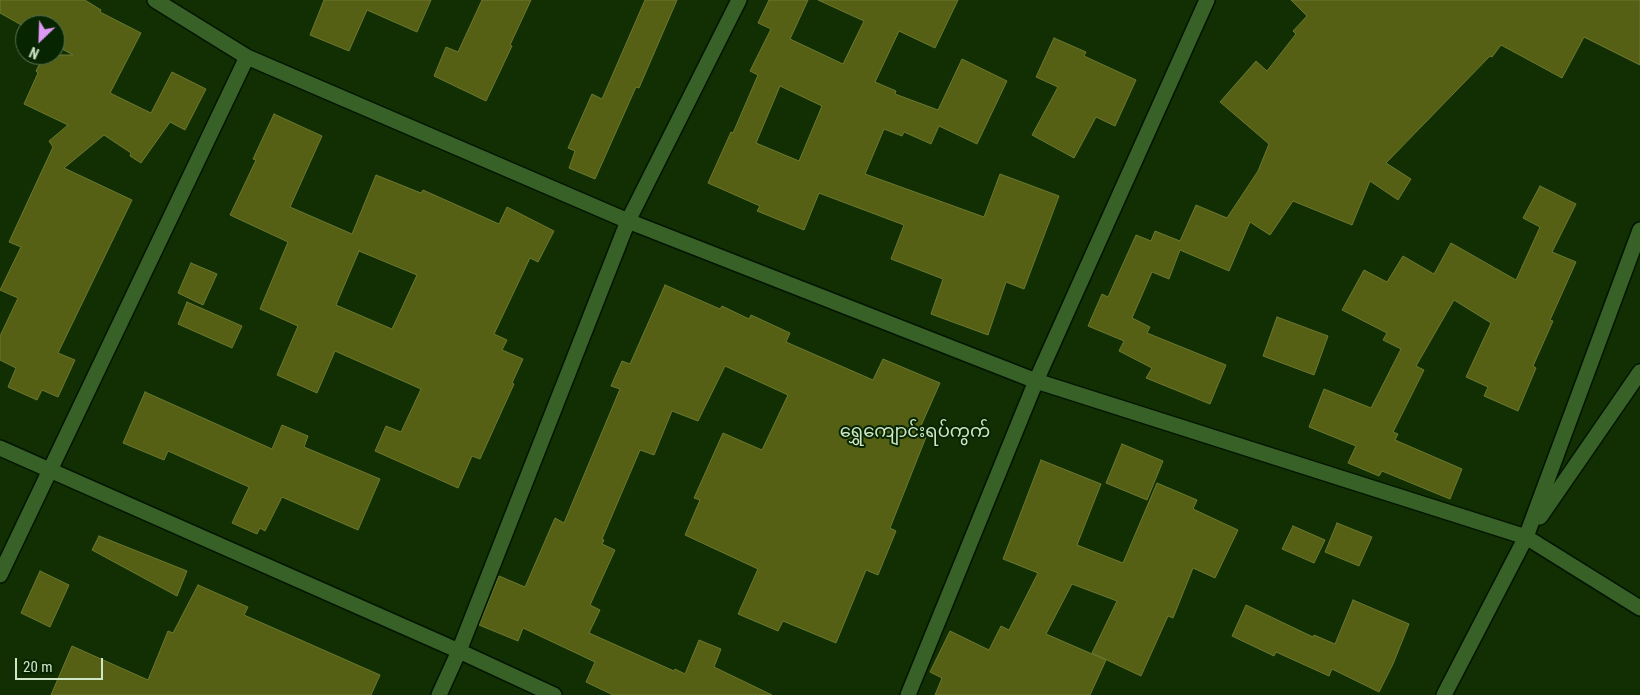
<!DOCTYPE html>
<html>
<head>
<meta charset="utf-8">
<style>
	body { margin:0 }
	#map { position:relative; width:1640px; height:695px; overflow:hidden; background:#112f03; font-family:"Roboto Condensed",sans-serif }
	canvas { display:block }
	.north { position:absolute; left:15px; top:15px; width:50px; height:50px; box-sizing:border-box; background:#072500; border:1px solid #577250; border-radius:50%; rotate:204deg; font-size:14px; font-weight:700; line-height:20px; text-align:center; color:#cfe6c7 }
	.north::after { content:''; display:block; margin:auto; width:18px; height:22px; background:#dd99f3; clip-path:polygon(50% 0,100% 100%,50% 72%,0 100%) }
	.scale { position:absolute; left:15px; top:658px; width:88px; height:22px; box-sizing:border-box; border:2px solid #cfe6c7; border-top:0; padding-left:6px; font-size:15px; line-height:18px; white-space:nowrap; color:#cfe6c7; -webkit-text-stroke:4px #072500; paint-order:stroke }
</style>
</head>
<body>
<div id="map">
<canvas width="1640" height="695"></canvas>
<div class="north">N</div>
<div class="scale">20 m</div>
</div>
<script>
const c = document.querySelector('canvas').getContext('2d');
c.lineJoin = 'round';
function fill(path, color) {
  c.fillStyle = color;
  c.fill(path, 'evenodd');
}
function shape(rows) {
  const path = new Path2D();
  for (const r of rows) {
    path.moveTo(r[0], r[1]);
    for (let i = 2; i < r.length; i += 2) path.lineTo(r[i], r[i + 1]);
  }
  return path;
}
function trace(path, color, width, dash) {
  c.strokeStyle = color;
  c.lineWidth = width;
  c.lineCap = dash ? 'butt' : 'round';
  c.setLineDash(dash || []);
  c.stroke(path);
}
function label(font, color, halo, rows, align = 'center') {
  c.font = font + ' "Roboto Condensed","Noto Sans Myanmar",sans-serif';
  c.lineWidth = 4;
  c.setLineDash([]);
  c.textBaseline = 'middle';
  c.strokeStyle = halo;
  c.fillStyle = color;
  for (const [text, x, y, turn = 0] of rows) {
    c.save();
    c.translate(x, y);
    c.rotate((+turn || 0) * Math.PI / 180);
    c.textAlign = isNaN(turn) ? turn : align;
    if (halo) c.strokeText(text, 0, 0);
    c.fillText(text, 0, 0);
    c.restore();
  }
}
const building = shape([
	[0,0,85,0,101,10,100,12,141,33,110,93,151,113,172,72,206,89,185,130,170,122,141,163,130,156,131,153,104,135,64,168,132,200,58,353,75,360,58,397,42,390,37,400,8,387,16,368,0,360,0,336,18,298,0,290,21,247,9,242,53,147,49,141,68,125,24,104,38,73,36,71,44,55,73,55,55,45,55,25,25,25,25,27,0,13,0,0],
	[324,0,431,0,417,32,367,10,349,51,310,35,324,0],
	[482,0,531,0,510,45,512,46,486,101,434,76,446,47,458,52,482,0],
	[645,0,677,0,639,88,636,87,595,179,569,168,575,151,568,148,592,94,602,99,645,0],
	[769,0,808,0,790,39,843,64,864,21,818,0,958,0,935,48,899,31,875,82,896,91,895,94,938,110,962,59,1007,81,977,144,939,126,931,144,904,132,902,136,884,129,865,174,984,217,1000,174,1059,196,1024,289,1006,282,988,335,931,314,943,279,891,259,904,225,819,193,804,230,757,211,760,206,708,183,731,132,733,133,758,75,750,71,771,29,758,23,769,0],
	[780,86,822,106,799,161,756,143,780,86],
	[1291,0,1640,0,1640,65,1584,37,1562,78,1501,45,1492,57,1490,56,1386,163,1411,179,1398,200,1370,181,1352,225,1293,201,1270,235,1250,222,1229,271,1180,250,1169,279,1152,272,1132,318,1150,327,1147,333,1226,365,1210,404,1146,378,1152,368,1119,351,1124,341,1088,326,1102,294,1108,297,1136,235,1151,241,1155,231,1180,241,1196,205,1227,218,1258,171,1269,144,1220,102,1256,61,1267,71,1296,34,1293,31,1307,16,1291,0],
	[1054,38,1086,52,1084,56,1136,80,1115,126,1096,117,1074,158,1032,135,1058,87,1036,77,1054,38],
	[274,114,322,136,290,207,352,234,376,175,421,193,423,190,499,224,507,207,554,231,538,262,530,258,494,334,507,340,502,350,523,359,512,383,514,384,480,459,472,456,458,488,375,451,386,426,401,432,421,389,335,351,317,393,277,375,298,326,260,309,288,242,230,215,256,160,253,159,274,114],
	[359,251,417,275,392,329,336,305,359,251],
	[1540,186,1576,204,1552,252,1576,262,1550,320,1553,321,1533,366,1536,368,1518,411,1484,396,1488,387,1466,377,1491,323,1454,300,1416,366,1424,370,1393,432,1398,434,1395,440,1462,469,1450,499,1382,471,1379,476,1348,463,1356,446,1309,427,1324,389,1371,408,1401,349,1383,340,1387,333,1342,310,1364,270,1387,282,1403,256,1434,274,1451,243,1516,280,1540,227,1523,218,1540,186],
	[191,263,217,274,203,305,178,293,191,263],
	[665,285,720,309,722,306,749,319,751,315,790,333,786,342,873,380,883,359,940,383,920,428,928,432,890,528,896,531,878,575,866,570,836,643,783,621,778,631,738,614,758,569,685,535,700,500,694,498,723,433,762,450,788,395,725,366,698,421,672,411,654,455,640,450,602,539,604,540,602,544,615,550,590,605,600,610,589,633,674,671,675,669,685,674,699,640,721,649,714,667,772,695,613,695,586,682,595,662,523,628,518,641,479,625,499,576,525,587,555,518,564,523,620,389,611,386,622,361,630,364,665,285],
	[187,302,242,326,232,348,178,324,187,302],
	[1277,317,1328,336,1314,375,1263,356,1277,317],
	[145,392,272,449,282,425,308,436,304,447,380,479,358,530,282,497,265,531,260,528,257,534,232,523,249,487,168,451,164,460,123,443,145,392],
	[1122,444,1163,461,1147,500,1106,483,1122,444],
	[1041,460,1101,484,1077,545,1123,563,1157,483,1197,500,1193,509,1238,530,1215,578,1193,568,1173,618,1168,616,1141,676,1092,653,1117,601,1072,584,1046,634,1106,660,1090,695,935,695,942,678,930,672,950,631,989,650,1001,626,1009,630,1038,573,1003,559,1041,460],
	[1337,523,1372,537,1359,566,1325,552,1337,523],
	[1293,526,1325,540,1314,563,1282,549,1293,526],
	[99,536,187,571,177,596,92,550,99,536],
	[40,571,69,585,50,627,21,613,40,571],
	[198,585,248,607,244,615,380,675,371,695,51,695,72,646,148,680,168,631,173,633,198,585],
	[1353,600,1409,624,1393,664,1379,692,1332,669,1329,676,1276,652,1274,656,1232,636,1246,605,1313,637,1314,635,1335,644,1353,600]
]);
fill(building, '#556014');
trace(building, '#6c7830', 1);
const minor = shape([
	[155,0,247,57,628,221,1036,381,1526,537,1640,608],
	[0,448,459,651,554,695],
	[1540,517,1640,372],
	[0,575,247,57],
	[439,695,459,651,628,221,739,0],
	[908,695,1036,381,1207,0],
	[1444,695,1526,537,1640,230]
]);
trace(minor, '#031500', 18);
trace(minor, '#386128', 15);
label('18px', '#cfe6c7', '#072500', [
	["ရွှေကျောင်းရပ်ကွက်",915,432]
]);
</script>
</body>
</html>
